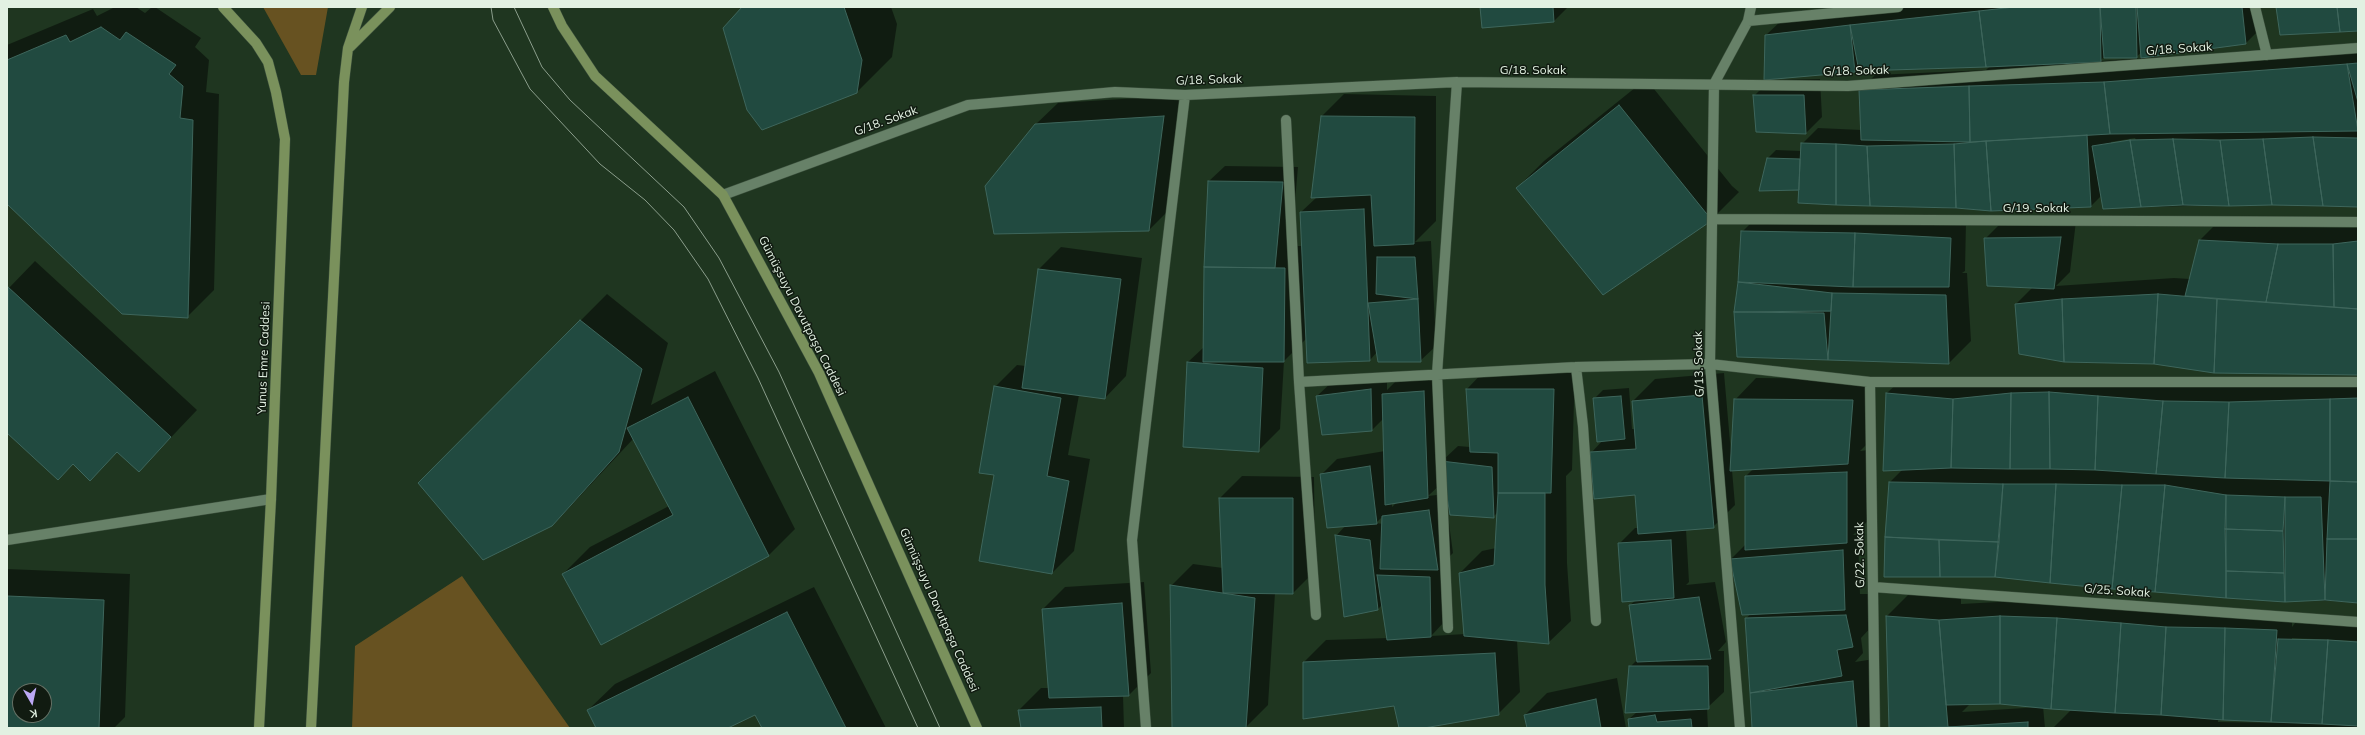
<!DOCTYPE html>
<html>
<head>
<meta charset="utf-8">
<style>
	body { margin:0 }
	#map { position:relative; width:2365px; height:735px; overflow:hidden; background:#1f3620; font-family:Mulish,sans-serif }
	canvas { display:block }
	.frame { position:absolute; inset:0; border:8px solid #e2f1e2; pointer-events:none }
	.north { position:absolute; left:12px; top:683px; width:40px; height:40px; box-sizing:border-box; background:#111b11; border:1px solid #657165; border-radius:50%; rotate:171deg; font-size:11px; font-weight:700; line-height:16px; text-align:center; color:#e2f1e2 }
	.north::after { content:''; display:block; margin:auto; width:14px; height:18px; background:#bca9f5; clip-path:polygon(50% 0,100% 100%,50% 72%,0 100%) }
</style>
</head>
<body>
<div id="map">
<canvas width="2365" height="735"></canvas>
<div class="frame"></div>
<div class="north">K</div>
</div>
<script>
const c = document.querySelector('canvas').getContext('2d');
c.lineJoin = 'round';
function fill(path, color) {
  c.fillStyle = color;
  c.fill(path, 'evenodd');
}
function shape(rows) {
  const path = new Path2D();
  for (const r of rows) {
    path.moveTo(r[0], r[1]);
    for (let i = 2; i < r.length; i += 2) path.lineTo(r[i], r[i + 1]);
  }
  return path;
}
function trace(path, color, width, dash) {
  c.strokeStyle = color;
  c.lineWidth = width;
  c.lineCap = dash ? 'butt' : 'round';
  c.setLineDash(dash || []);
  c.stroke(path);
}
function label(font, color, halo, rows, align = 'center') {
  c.font = font + ' Mulish,sans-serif';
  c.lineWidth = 3;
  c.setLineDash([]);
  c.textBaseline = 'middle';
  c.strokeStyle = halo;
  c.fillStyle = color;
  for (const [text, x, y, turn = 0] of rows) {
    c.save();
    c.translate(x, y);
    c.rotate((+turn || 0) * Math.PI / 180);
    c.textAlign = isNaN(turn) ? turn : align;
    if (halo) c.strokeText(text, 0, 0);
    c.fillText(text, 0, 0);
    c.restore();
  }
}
fill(shape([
	[263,7,328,7,316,75,301,75],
	[462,576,570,728,352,728,355,646]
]), '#675221');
fill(shape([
	[115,7,136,7,145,13,152,7,155,7,201,38,195,47,209,60,206,92,219,94,214,290,187,317,7,203,7,45,93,9,97,16],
	[744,7,891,7,897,24,892,57,857,92],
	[1481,7,1568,7,1554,21,1482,26],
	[1870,7,2259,7,2261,28,2246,43,2142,52,2136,57,2104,57,2100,61,2358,44,2358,206,2272,204,2103,208,2101,196,2091,206,1991,210,1799,202,1800,188,1768,158,1776,150,1802,151,1802,144,1818,128,1862,130,1860,91,1875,75,1986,70,1991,65,1859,65,1854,71,1766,35,1782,20],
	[2135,138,2136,140,2111,144,2111,142],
	[1646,79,1732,186,1739,192,1713,218,1517,188,1544,161],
	[1820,79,1822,117,1806,133,1757,131,1754,96,1770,80],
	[1344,94,1436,96,1436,221,1415,242,1431,241,1436,346,1420,361,1377,352,1370,360,1307,338,1284,361,1280,429,1258,451,1188,362,1204,347,1209,181,1225,166,1298,167,1291,246,1303,246,1301,212,1317,197,1322,116],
	[1185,95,1171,208,1149,230,1035,125,1058,103],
	[1758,216,1966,222,1965,271,1962,273,1967,273,1971,341,1949,363,1738,356,1735,312,1742,232],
	[2076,221,2070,272,2056,286,2174,278,2190,279,2199,241,2215,225,2358,228,2358,374,2016,304,2033,287,1985,239,2001,223],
	[1061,247,1142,258,1126,376,1105,398,1079,395,1068,455,1090,459,1074,551,1052,573,995,474,995,387,1017,365,1026,366,1039,269],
	[35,261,197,410,139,471,118,451,90,479,73,464,58,479,7,431,7,290],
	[607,294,668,343,651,405,715,371,795,529,769,555,601,644,563,574,590,547,669,506,634,438,552,526,419,483],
	[1488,367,1575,368,1572,470,1566,476,1567,563,1571,621,1549,642,1517,640,1520,692,1498,714,1419,728,1400,728,1394,705,1304,662,1326,640,1388,638,1383,604,1378,609,1336,536,1346,525,1321,475,1337,459,1385,451,1384,418,1372,430,1317,396,1333,381,1387,374,1387,390,1399,378,1440,376,1442,461,1458,446,1470,447,1467,389],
	[1444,475,1493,517,1498,512,1496,548,1482,551,1460,573,1465,634,1431,636,1446,620,1445,561,1453,553,1445,494,1428,496,1443,482],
	[1397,502,1392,507,1392,503],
	[1383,516,1383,524,1376,523],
	[1724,373,1731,453,1735,400,1756,378,1874,379,1870,441,1860,451,1868,450,1869,520,1853,535,1858,535,1860,594,1868,594,1874,624,1861,638,1863,653,1855,662,1874,659,1870,728,1753,728,1746,619,1751,613,1731,559,1746,544,1746,476,1753,469,1732,470,1735,505,1713,527,1686,529,1689,582,1686,585,1715,582,1726,642,1718,651,1724,651,1724,692,1707,708,1708,728,1630,728,1629,719,1637,712,1630,667,1638,659,1630,605,1636,600,1619,544,1635,528,1638,528,1636,494,1591,453,1603,440,1595,398,1603,390,1629,388,1632,429,1635,429,1633,401,1655,379],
	[1903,378,2246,387,2252,381,2358,383,2358,602,2226,597,1886,537,1890,482,1903,469,1887,393],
	[1242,476,1314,477,1315,571,1293,593,1275,593,1268,705,1246,727,1173,728,1171,586,1193,564,1223,568,1220,498],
	[7,569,130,574,125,717,114,728,7,728],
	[20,691,44,691,44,715,20,715],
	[1144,582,1151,673,1129,695,1123,695,1124,728,1022,728,1019,710,1041,688,1049,688,1043,609,1065,587],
	[814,587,886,728,764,728,756,714,725,728,597,728,588,710,615,684],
	[1909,594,1961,598,1961,604,2016,601,2292,615,2292,627,2295,623,2358,626,2358,641,2292,638,2292,640,2358,643,2358,728,2053,728,2073,708,2043,706,2045,728,1890,728,1887,616],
	[2000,703,2040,707,1962,712,1970,704],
	[2218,718,2284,721,2284,723,2218,722],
	[1617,678,1626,728,1528,728,1525,715,1547,693]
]), '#0007');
const building = shape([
	[742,7,844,7,862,60,857,93,762,130,747,110,723,28,742,7],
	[1480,7,1553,7,1554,22,1482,28,1480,7],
	[2014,7,2100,7,2101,62,1986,67,1979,11,2014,7],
	[2100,7,2136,7,2137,58,2104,58,2100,7],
	[2137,7,2242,7,2246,44,2141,58,2137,7],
	[2276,7,2337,7,2340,32,2280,35,2276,7],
	[2337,7,2358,7,2358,31,2340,32,2337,7],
	[1979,11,1986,67,1859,71,1850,25,1979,11],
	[1850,25,1855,72,1764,80,1765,35,1850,25],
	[101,27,120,40,126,32,176,65,169,74,183,86,180,118,193,120,188,318,122,314,7,204,7,60,66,35,70,42,101,27],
	[2358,63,2358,102,2347,64,2358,63],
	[2347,64,2358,131,2110,134,2104,82,2347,64],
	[2104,82,2110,134,1970,142,1969,86,2104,82],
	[1969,86,1970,142,1861,140,1859,90,1969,86],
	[1753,95,1804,95,1806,134,1756,132,1753,95],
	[1619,105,1706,213,1714,219,1603,295,1516,188,1619,105],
	[1164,116,1149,231,994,234,985,186,1035,124,1164,116],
	[1321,116,1415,117,1414,244,1374,246,1371,195,1311,198,1321,116],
	[2087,135,2091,207,1991,211,1986,141,2087,135],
	[2313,137,2358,138,2358,207,2323,206,2313,137],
	[2313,137,2323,206,2272,205,2263,139,2313,137],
	[2173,139,2220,140,2229,206,2183,205,2173,139],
	[2173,139,2183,205,2141,207,2130,140,2173,139],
	[2263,139,2272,205,2229,206,2220,140,2263,139],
	[2130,140,2141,207,2103,209,2092,146,2130,140],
	[1986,141,1991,211,1956,208,1954,144,1986,141],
	[1801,143,1836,144,1836,205,1798,203,1801,143],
	[1836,144,1867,146,1870,206,1836,205,1836,144],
	[1954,144,1956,208,1870,206,1867,146,1954,144],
	[1767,158,1800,159,1799,190,1759,191,1767,158],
	[1208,181,1283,182,1275,268,1204,267,1208,181],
	[1364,209,1370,361,1307,363,1300,212,1364,209],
	[1741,231,1855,233,1853,287,1738,282,1741,231],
	[1855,233,1951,238,1949,287,1853,287,1855,233],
	[2061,237,2054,289,1987,286,1984,238,2061,237],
	[2199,240,2278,244,2266,302,2185,296,2199,240],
	[2358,241,2358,309,2334,307,2333,244,2358,241],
	[2278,244,2333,244,2334,307,2266,302,2278,244],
	[1377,257,1415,257,1418,299,1376,294,1377,257],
	[1204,267,1285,268,1284,362,1203,362,1204,267],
	[1038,269,1121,279,1105,399,1022,388,1038,269],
	[1738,282,1832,293,1831,311,1734,312,1738,282],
	[8,287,171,437,139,472,117,452,90,481,73,464,58,480,7,433,8,287],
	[1832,293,1946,295,1949,364,1828,360,1832,293],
	[2158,294,2154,364,2064,362,2062,299,2158,294],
	[2158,294,2217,299,2214,373,2154,364,2158,294],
	[1418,299,1421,362,1378,362,1368,303,1418,299],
	[2062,299,2064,362,2019,354,2015,304,2062,299],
	[2217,299,2358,309,2358,375,2214,373,2217,299],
	[1734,312,1824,313,1828,360,1737,357,1734,312],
	[580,320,642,369,619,452,552,526,483,560,418,483,580,320],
	[1187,362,1263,368,1259,452,1183,447,1187,362],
	[994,386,1061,398,1047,476,1069,481,1052,574,979,561,994,475,979,473,994,386],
	[1371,389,1372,431,1322,435,1316,396,1371,389],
	[1466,389,1554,389,1551,493,1498,493,1498,453,1470,452,1466,389],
	[1424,391,1428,498,1385,505,1382,394,1424,391],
	[2049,392,2098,396,2095,470,2050,469,2049,392],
	[2049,392,2050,469,2010,469,2011,393,2049,392],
	[1886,393,1953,399,1951,468,1883,471,1886,393],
	[2011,393,2010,469,1951,468,1953,399,2011,393],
	[1702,395,1714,528,1638,534,1635,495,1594,499,1590,452,1636,449,1632,401,1702,395],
	[1621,396,1625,439,1597,442,1593,398,1621,396],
	[2098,396,2163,401,2156,474,2095,470,2098,396],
	[688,397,769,556,601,645,562,574,673,515,627,428,688,397],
	[2358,398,2358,482,2330,481,2330,399,2358,398],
	[1734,399,1853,400,1848,464,1730,471,1734,399],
	[2330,399,2330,481,2225,478,2229,402,2330,399],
	[2163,401,2229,402,2225,478,2156,474,2163,401],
	[1441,461,1492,467,1494,518,1450,515,1441,461],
	[1370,466,1377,524,1327,528,1320,474,1370,466],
	[1847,472,1847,543,1745,550,1745,476,1847,472],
	[2330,481,2358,482,2358,539,2327,539,2330,481],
	[1889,482,2003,484,1999,542,1885,537,1889,482],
	[2003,484,2056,484,2050,583,1995,577,2003,484],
	[2056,484,2122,485,2112,589,2050,583,2056,484],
	[2122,485,2165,485,2155,592,2112,589,2122,485],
	[2165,485,2226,495,2226,598,2155,592,2165,485],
	[1498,493,1545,493,1545,585,1549,644,1464,636,1459,573,1494,565,1498,493],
	[2226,495,2285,497,2283,531,2225,529,2226,495],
	[2285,497,2321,497,2325,600,2285,602,2285,497],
	[1219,498,1293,498,1293,594,1223,593,1219,498],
	[1429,510,1438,570,1380,569,1382,516,1429,510],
	[2225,529,2283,531,2284,573,2226,571,2225,529],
	[1335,535,1370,540,1378,610,1344,617,1335,535],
	[1885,537,1939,540,1940,577,1884,577,1885,537],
	[2327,539,2358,539,2358,603,2325,600,2327,539],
	[1671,540,1674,598,1622,602,1618,543,1671,540],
	[1939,540,1999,542,1995,577,1940,577,1939,540],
	[1843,550,1845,610,1742,615,1730,559,1843,550],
	[2226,571,2284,573,2285,602,2226,598,2226,571],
	[1377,575,1430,577,1431,637,1387,640,1377,575],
	[1170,585,1255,598,1246,728,1172,728,1170,585],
	[7,596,104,600,99,728,7,728,7,596],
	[20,691,44,691,44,715,20,715,20,691],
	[1699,597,1711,659,1637,662,1629,605,1699,597],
	[1122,603,1129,696,1049,698,1042,609,1122,603],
	[787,612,846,728,762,728,755,715,728,728,596,728,587,710,787,612],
	[1846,615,1853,647,1837,650,1842,676,1750,693,1745,618,1846,615],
	[1886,616,1939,620,1948,727,1889,728,1886,616],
	[2000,616,2057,618,2051,709,2000,704,2000,616],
	[2000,616,2000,704,1946,705,1939,620,2000,616],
	[2057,618,2121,623,2115,713,2051,709,2057,618],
	[2121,623,2166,627,2161,715,2115,713,2121,623],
	[2166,627,2225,628,2223,720,2161,715,2166,627],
	[2225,628,2277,630,2271,722,2223,720,2225,628],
	[2278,639,2328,640,2322,724,2271,722,2278,639],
	[2328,640,2358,642,2358,726,2322,724,2328,640],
	[1495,653,1499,715,1424,728,1399,728,1394,706,1303,719,1303,662,1495,653],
	[1629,666,1708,666,1709,709,1625,713,1629,666],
	[1853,681,1857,728,1752,728,1750,693,1853,681],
	[1596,699,1601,728,1527,728,1524,715,1596,699],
	[1101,707,1102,728,1021,728,1018,710,1101,707],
	[1655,715,1657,722,1691,719,1692,728,1629,728,1628,719,1655,715],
	[2028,722,2028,728,1948,727,2028,722]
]);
fill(building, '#214a40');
trace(building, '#3e665c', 1);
const street = shape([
	[2255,7,2267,55],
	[1748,21,1898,7],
	[1286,120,1299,382,1316,615],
	[723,195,968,105,1115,92,1185,95,1457,82,1848,86,2358,48],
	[1714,219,2358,222],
	[1576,367,1583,426,1596,621],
	[1299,382,1576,367,1710,364,1870,382,2358,382],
	[1870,382,1875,728],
	[7,540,271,499],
	[1873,587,2358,622],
	[1448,628,1437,374,1457,82],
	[1146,728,1132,540,1185,95],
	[1740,728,1710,364,1714,84,1748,21,1751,7]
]);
const secondary = shape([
	[223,7,256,43,268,62,276,92,285,139,271,499,259,728],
	[553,7,562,26,595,76,723,195,819,373,977,728],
	[350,47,390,7],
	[311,728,344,82,348,48,362,7]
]);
trace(street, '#3c503d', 11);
trace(secondary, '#3c503d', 11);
trace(street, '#678168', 10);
trace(secondary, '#7a915c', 10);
trace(shape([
	[491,7,493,20,530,89,600,164,645,200,674,230,708,279,758,378,918,728],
	[514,7,542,67,570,100,684,207,719,258,779,372,940,728]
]), '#8b9e8c', 1);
label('12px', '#e2f1e2', '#111b11', [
	["G/18. Sokak",2179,49,-4],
	["G/18. Sokak",1533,70],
	["G/18. Sokak",1856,71,-2],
	["G/18. Sokak",1209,80,-2],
	["G/18. Sokak",886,121,-20],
	["G/19. Sokak",2036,208],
	["Gümüşsuyu Davutpaşa Caddesi",802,316,63],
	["Yunus Emre Caddesi",264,358,-88],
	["G/13. Sokak",1699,364,-92],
	["G/22. Sokak",1860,555,-91],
	["G/25. Sokak",2117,591,4],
	["Gümüşsuyu Davutpaşa Caddesi",939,610,66]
]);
</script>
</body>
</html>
